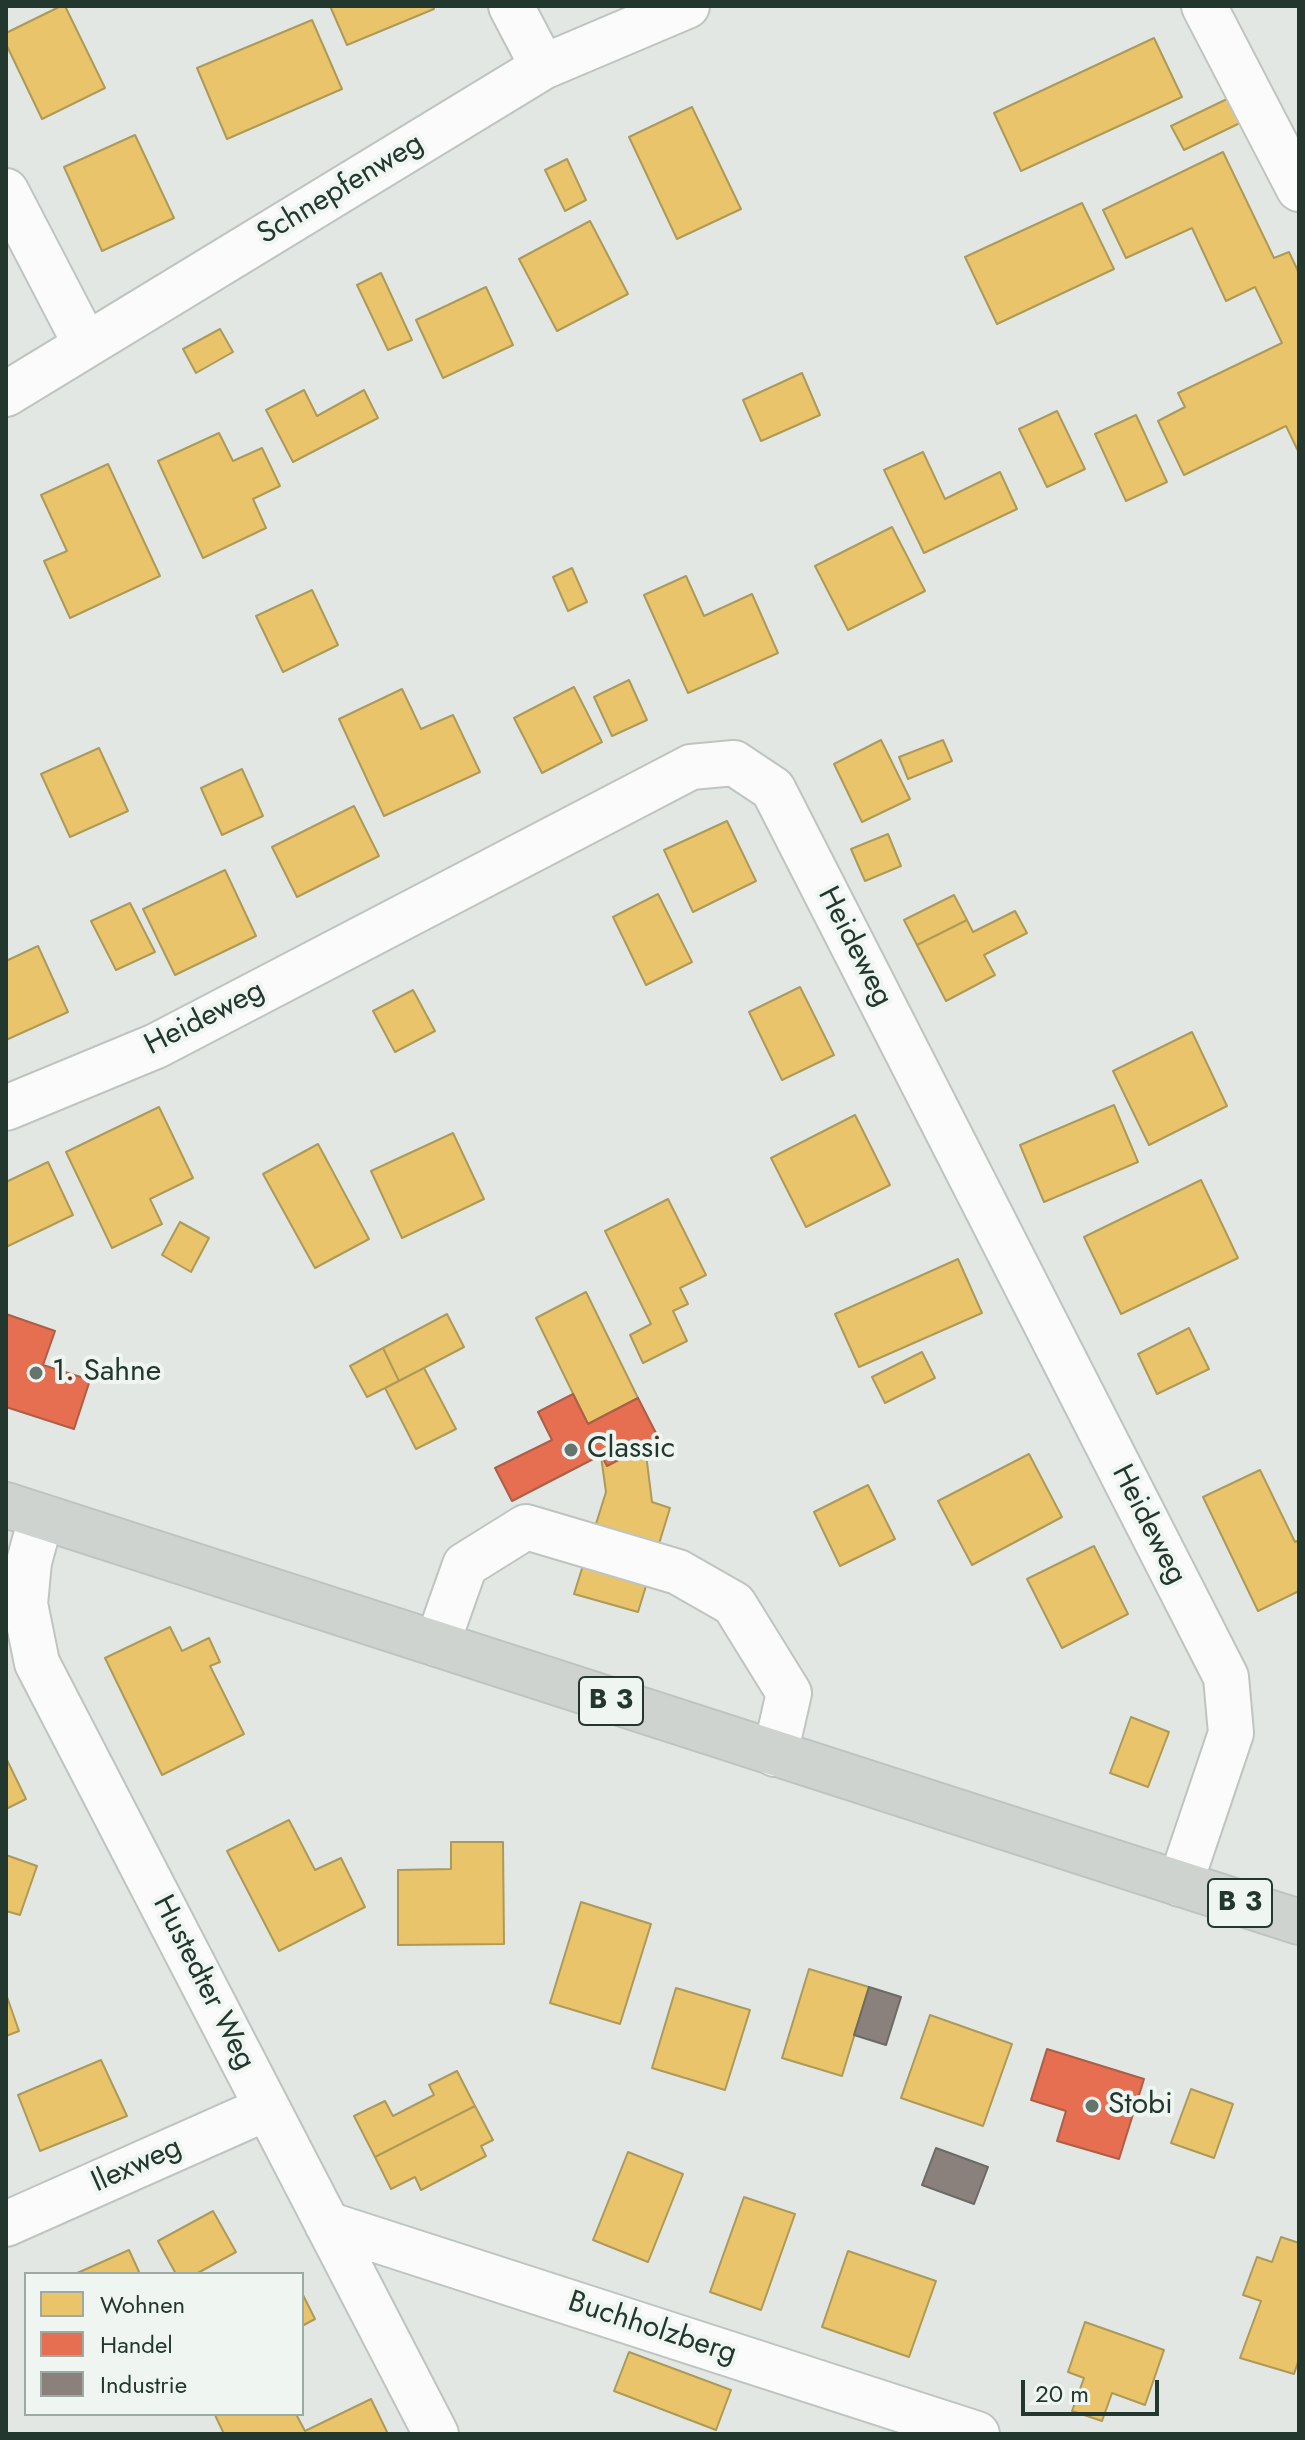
<!DOCTYPE html>
<html>
<head>
<meta charset="utf-8">
<style>
	body { margin:0 }
	#map { position:relative; width:1305px; height:2440px; overflow:hidden; background:#e2e7e4; font-family:Jost,sans-serif }
	canvas { display:block }
	.frame { position:absolute; inset:0; border:8px solid #22372e; pointer-events:none }
	.legend { position:absolute; left:24px; top:2272px; width:280px; height:144px; box-sizing:border-box; background:#eff6f2; border:2px solid #9daaa4; margin:0; padding:10px 14px; list-style:none; font-size:24px; color:#22372e }
	.legend li { display:flex; align-items:center; gap:16px; height:40px }
	.legend b { width:40px; border:2px solid #9daaa4 }
	.scale { position:absolute; left:1021px; top:2380px; width:138px; height:36px; box-sizing:border-box; border:4px solid #22372e; border-top:0; padding-left:10px; font-size:24px; line-height:28px; white-space:nowrap; color:#22372e; -webkit-text-stroke:6px #eff6f2; paint-order:stroke }
</style>
</head>
<body>
<div id="map">
<canvas width="1305" height="2440"></canvas>
<div class="frame"></div>
<ul class="legend">
<li><b style="height:22px;background:#e9c46a"></b>Wohnen</li>
<li><b style="height:22px;background:#e76f51"></b>Handel</li>
<li><b style="height:22px;background:#8a817c"></b>Industrie</li>
</ul>
<div class="scale">20 m</div>
</div>
<script>
const c = document.querySelector('canvas').getContext('2d');
c.lineJoin = 'round';
function fill(path, color) {
  c.fillStyle = color;
  c.fill(path, 'evenodd');
}
function shape(rows) {
  const path = new Path2D();
  for (const r of rows) {
    path.moveTo(r[0], r[1]);
    for (let i = 2; i < r.length; i += 2) path.lineTo(r[i], r[i + 1]);
  }
  return path;
}
function trace(path, color, width, dash) {
  c.strokeStyle = color;
  c.lineWidth = width;
  c.lineCap = dash ? 'butt' : 'round';
  c.setLineDash(dash || []);
  c.stroke(path);
}
function label(font, color, halo, rows, align = 'center') {
  c.font = font + ' Jost,sans-serif';
  c.lineWidth = 8;
  c.setLineDash([]);
  c.textBaseline = 'middle';
  c.strokeStyle = halo;
  c.fillStyle = color;
  for (const [text, x, y, turn = 0] of rows) {
    c.save();
    c.translate(x, y);
    c.rotate((+turn || 0) * Math.PI / 180);
    c.textAlign = isNaN(turn) ? turn : align;
    if (halo) c.strokeText(text, 0, 0);
    c.fillText(text, 0, 0);
    c.restore();
  }
}
const homes = shape([
	[61,6,65,6,105,88,42,119,6,44,6,33,61,6],
	[330,6,433,6,434,9,347,45,330,6],
	[312,20,342,89,227,139,197,68,312,20],
	[1154,38,1182,97,1021,171,994,113,1154,38],
	[1227,99,1240,123,1184,150,1171,126,1227,99],
	[692,107,741,209,677,239,629,137,692,107],
	[135,135,174,218,102,251,64,167,135,135],
	[1223,152,1274,258,1289,252,1299,273,1299,453,1286,426,1184,475,1158,421,1185,407,1178,393,1282,343,1255,287,1226,301,1192,228,1126,258,1103,210,1223,152],
	[567,159,586,200,565,211,545,170,567,159],
	[1082,203,1114,269,997,324,965,257,1082,203],
	[590,221,628,294,557,331,519,259,590,221],
	[381,273,412,340,388,350,357,285,381,273],
	[486,287,513,345,443,378,416,320,486,287],
	[220,329,233,352,196,373,183,349,220,329],
	[802,373,820,415,761,441,743,400,802,373],
	[304,390,317,416,364,390,378,418,293,462,266,410,304,390],
	[1057,411,1085,469,1047,487,1019,429,1057,411],
	[1136,415,1167,482,1126,501,1095,434,1136,415],
	[219,433,233,461,262,448,280,486,253,499,266,528,203,558,158,461,219,433],
	[923,452,945,499,1000,472,1017,509,924,553,884,470,923,452],
	[108,464,160,576,70,618,44,561,67,551,41,495,108,464],
	[892,527,925,591,848,630,815,566,892,527],
	[572,568,587,602,568,611,553,577,572,568],
	[686,576,704,616,752,594,778,653,688,693,644,595,686,576],
	[312,590,338,645,283,672,256,616,312,590],
	[629,680,647,720,612,736,594,697,629,680],
	[574,687,602,742,542,773,514,718,574,687],
	[402,689,421,729,453,715,480,772,384,816,339,719,402,689],
	[881,740,910,799,862,822,834,764,881,740],
	[943,740,952,761,908,779,899,757,943,740],
	[99,748,128,811,70,837,41,774,99,748],
	[242,769,263,816,222,835,201,788,242,769],
	[354,806,379,856,297,897,272,847,354,806],
	[727,821,756,881,693,912,664,850,727,821],
	[888,834,901,866,865,881,851,849,888,834],
	[225,870,256,936,175,975,143,909,225,870],
	[658,894,692,962,646,985,613,917,658,894],
	[954,895,967,920,917,945,904,920,954,895],
	[130,903,155,952,116,970,91,921,130,903],
	[1015,911,1027,933,984,955,995,975,946,1001,917,945,967,920,973,932,1015,911],
	[38,946,68,1012,6,1040,6,961,38,946],
	[800,987,834,1055,782,1080,749,1012,800,987],
	[413,990,435,1031,395,1052,373,1011,413,990],
	[1192,1032,1227,1106,1149,1145,1113,1071,1192,1032],
	[1114,1105,1138,1162,1044,1202,1020,1145,1114,1105],
	[159,1107,193,1178,150,1199,162,1224,112,1248,66,1152,159,1107],
	[855,1115,890,1185,806,1227,771,1158,855,1115],
	[453,1133,484,1199,402,1238,371,1171,453,1133],
	[318,1144,369,1239,315,1268,263,1174,318,1144],
	[48,1162,73,1215,6,1247,6,1182,48,1162],
	[1201,1180,1238,1258,1121,1314,1084,1237,1201,1180],
	[668,1199,706,1275,680,1288,688,1304,673,1311,687,1341,643,1363,630,1335,651,1324,605,1231,668,1199],
	[180,1222,209,1238,191,1272,162,1255,180,1222],
	[958,1259,982,1313,859,1367,835,1314,958,1259],
	[586,1292,638,1398,588,1424,536,1318,586,1292],
	[447,1314,464,1347,399,1381,383,1348,447,1314],
	[1189,1328,1209,1369,1157,1394,1138,1354,1189,1328],
	[383,1348,399,1381,367,1397,350,1366,383,1348],
	[922,1352,935,1378,885,1403,872,1377,922,1352],
	[424,1368,456,1429,416,1449,385,1388,424,1368],
	[644,1438,652,1502,670,1508,638,1612,574,1594,606,1492,599,1442,644,1438],
	[1029,1454,1062,1517,972,1565,938,1501,1029,1454],
	[1260,1470,1295,1542,1299,1540,1299,1591,1258,1611,1203,1497,1260,1470],
	[868,1485,895,1539,840,1566,814,1512,868,1485],
	[1094,1546,1128,1614,1062,1648,1027,1579,1094,1546],
	[170,1627,182,1651,209,1638,220,1662,210,1666,244,1734,162,1775,105,1658,170,1627],
	[1131,1717,1169,1732,1148,1787,1110,1773,1131,1717],
	[6,1758,26,1799,6,1809,6,1758],
	[289,1820,315,1870,341,1858,365,1907,279,1951,227,1851,289,1820],
	[451,1842,503,1842,504,1944,398,1945,398,1870,451,1869,451,1842],
	[6,1855,37,1866,20,1915,6,1911,6,1855],
	[581,1902,651,1924,620,2024,550,2003,581,1902],
	[809,1969,869,1987,842,2076,782,2058,809,1969],
	[676,1988,750,2010,725,2090,652,2068,676,1988],
	[6,1994,19,2031,6,2036,6,1994],
	[930,2015,1012,2044,983,2126,901,2098,930,2015],
	[101,2060,127,2116,40,2151,18,2095,101,2060],
	[457,2071,475,2106,375,2157,354,2116,385,2101,393,2116,434,2095,429,2085,457,2071],
	[1191,2089,1233,2104,1214,2158,1171,2143,1191,2089],
	[475,2106,493,2140,481,2146,486,2156,421,2190,415,2177,391,2189,375,2157,475,2106],
	[628,2152,683,2174,648,2262,593,2240,628,2152],
	[744,2197,795,2214,761,2310,710,2292,744,2197],
	[213,2211,236,2252,196,2274,176,2274,158,2241,213,2211],
	[1281,2237,1299,2243,1299,2359,1294,2374,1240,2358,1261,2301,1243,2295,1257,2257,1272,2262,1281,2237],
	[129,2250,140,2274,75,2274,129,2250],
	[848,2251,936,2281,909,2357,822,2327,848,2251],
	[302,2293,315,2319,302,2326,302,2293],
	[1085,2322,1164,2350,1145,2405,1112,2393,1102,2421,1072,2411,1084,2378,1068,2372,1085,2322],
	[629,2352,731,2390,716,2430,614,2391,629,2352],
	[371,2399,388,2434,224,2434,215,2415,296,2414,305,2431,371,2399]
]);
fill(homes, '#e9c46a');
trace(homes, '#ad9a58', 2);
const shops = shape([
	[6,1314,55,1331,43,1365,90,1380,74,1429,6,1407,6,1314],
	[573,1394,588,1424,638,1398,659,1439,607,1466,601,1455,512,1501,495,1468,552,1440,538,1412,573,1394],
	[1047,2049,1144,2079,1119,2159,1057,2141,1066,2111,1031,2100,1047,2049]
]);
fill(shops, '#e76f51');
trace(shops, '#ac5e46', 2);
const industry = shape([
	[869,1987,901,1997,886,2045,854,2035,869,1987],
	[936,2148,988,2167,974,2204,922,2185,936,2148]
]);
fill(industry, '#8a817c');
trace(industry, '#6b6b65', 2);
const minor = shape([
	[511,6,543,67],
	[1204,6,1299,189],
	[6,191,86,345],
	[6,394,543,67,687,6],
	[6,1108,156,1046,691,767,734,763,773,789,1226,1677,1231,1733,1180,1884],
	[41,1518,29,1562,25,1604,37,1663,436,2434],
	[437,1644,465,1565,526,1527,678,1572,734,1604,789,1693,775,1754],
	[6,2224,267,2108],
	[327,2224,977,2434]
]);
const major = shape([
	[6,1505,1299,1922]
]);
trace(minor, '#bfc4c1', 48);
trace(major, '#bcc3c0', 48);
trace(minor, '#fbfbfb', 44);
trace(major, '#ced3d0', 44);
for (const [x, y, r, color] of [
	[36,1373,8,"#65756e"],
	[571,1450,8,"#65756e"],
	[1092,2106,8,"#65756e"]
]) {
  const dot = new Path2D();
  dot.arc(x, y, r, 0, 2 * Math.PI);
  c.fillStyle = color;
  c.fill(dot);
  trace(dot, '#eff6f2', 3);
}
for (const [x, y, w] of [
	[611,1701,64],
	[1240,1903,64]
]) {
  const box = new Path2D();
  box.roundRect(x - w / 2, y - 24, w, 48, 6);
  c.fillStyle = '#eff6f2';
  c.fill(box);
  trace(box, '#22372e', 2);
}
label('bold 28px', '#22372e', null, [
	["B 3",611,1701],
	["B 3",1240,1903]
]);
label('30px', '#22372e', '#eff6f2', [
	["Schnepfenweg",341,190,-31],
	["Heideweg",854,947,63],
	["Heideweg",205,1019,-27],
	["Heideweg",1148,1525,63],
	["Hustedter Weg",203,1983,63],
	["Ilexweg",137,2166,-24],
	["Buchholzberg",652,2329,18]
]);
label('30px', '#22372e', '#eff6f2', [
	["1. Sahne",52,1373],
	["Classic",587,1450],
	["Stobi",1108,2106]
], 'left');
</script>
</body>
</html>
